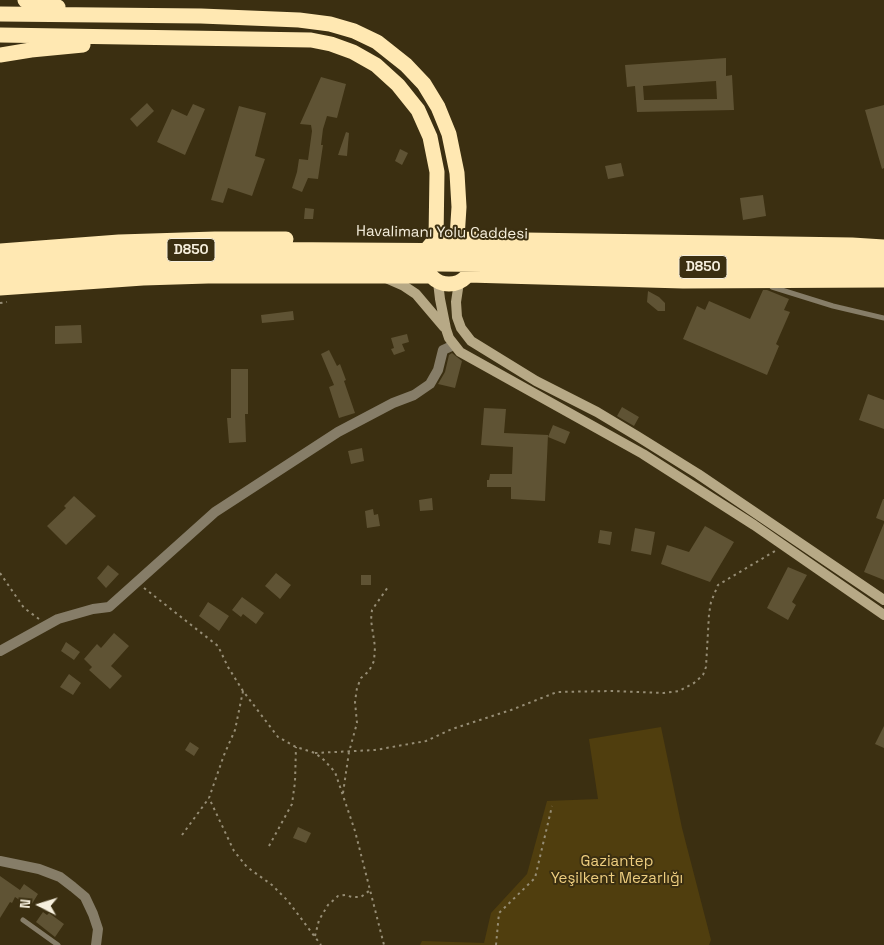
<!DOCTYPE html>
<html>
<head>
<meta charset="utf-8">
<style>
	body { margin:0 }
	#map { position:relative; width:884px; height:945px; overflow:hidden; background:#3b2f11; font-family:"Space Grotesk",sans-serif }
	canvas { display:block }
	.north { position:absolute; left:15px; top:880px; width:50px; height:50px; -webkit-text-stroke:4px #3b2f11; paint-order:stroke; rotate:275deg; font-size:14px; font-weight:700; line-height:20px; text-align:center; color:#f6efdd }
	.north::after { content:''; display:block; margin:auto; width:18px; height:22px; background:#f6efdd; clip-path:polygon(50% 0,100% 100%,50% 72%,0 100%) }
</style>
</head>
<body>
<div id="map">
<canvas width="884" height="945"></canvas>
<div class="north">N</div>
</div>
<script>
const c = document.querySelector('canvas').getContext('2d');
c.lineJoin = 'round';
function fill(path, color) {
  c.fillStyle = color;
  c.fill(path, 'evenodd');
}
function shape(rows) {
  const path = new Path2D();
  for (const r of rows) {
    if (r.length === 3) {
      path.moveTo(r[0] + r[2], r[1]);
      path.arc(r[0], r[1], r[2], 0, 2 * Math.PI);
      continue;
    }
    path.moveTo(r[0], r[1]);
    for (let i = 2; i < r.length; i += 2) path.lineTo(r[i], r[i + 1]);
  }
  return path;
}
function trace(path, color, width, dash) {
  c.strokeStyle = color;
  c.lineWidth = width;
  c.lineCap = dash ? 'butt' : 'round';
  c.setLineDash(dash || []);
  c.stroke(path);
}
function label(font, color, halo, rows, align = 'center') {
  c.font = font + ' "Space Grotesk",sans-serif';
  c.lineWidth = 4;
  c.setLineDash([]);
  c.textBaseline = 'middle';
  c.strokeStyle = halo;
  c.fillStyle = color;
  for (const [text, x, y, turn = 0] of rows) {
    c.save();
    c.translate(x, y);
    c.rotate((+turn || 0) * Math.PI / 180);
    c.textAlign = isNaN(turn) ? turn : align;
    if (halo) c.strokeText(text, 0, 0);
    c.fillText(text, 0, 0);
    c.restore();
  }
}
fill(shape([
	[661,727,682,828,711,940,709,945,420,945,422,941,484,943,491,913,527,874,547,801,598,799,589,739]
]), '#503e0e');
fill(shape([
	[726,58,726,76,732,75,734,110,637,112,635,86,627,87,625,65],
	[716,81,717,99,644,100,643,86],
	[321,77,346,84,337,118,327,116,323,129,321,145,323,145,318,179,308,178,302,192,292,188,297,172,299,159,308,160,312,131,311,125,300,124],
	[147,103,154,111,137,127,130,119],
	[193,104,205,109,185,155,157,142,172,109,187,116],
	[884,105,884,168,882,169,865,110],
	[239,106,266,113,255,156,265,159,252,196,228,188,223,203,211,200],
	[346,132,349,133,347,156,338,155],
	[400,149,408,153,402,165,395,161],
	[621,163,624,176,608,179,605,166],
	[763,195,766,216,743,220,740,198],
	[305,208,314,209,313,219,304,219],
	[763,290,767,290,789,299,784,310,790,312,776,344,779,346,767,375,683,339,697,306,705,310,709,301,750,319],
	[648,291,659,297,665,303,665,311,658,311,647,302],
	[293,311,294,320,262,323,261,315],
	[81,325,82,343,55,344,55,326],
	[407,334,409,342,402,344,405,351,394,355,391,349,394,348,391,338],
	[329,350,337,366,340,364,346,380,344,381,355,413,339,418,329,387,334,385,321,354],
	[452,353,462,361,455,388,438,384,445,372,449,355],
	[231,369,248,369,248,414,245,414,246,442,229,443,227,418,231,418],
	[868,394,884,400,884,429,859,420],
	[622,407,639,417,634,426,617,416],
	[484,408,506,409,504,433,548,435,545,501,511,499,511,487,487,487,487,480,489,480,490,474,512,474,513,447,481,445],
	[553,425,570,432,565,444,548,437],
	[362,448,364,461,351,464,348,451],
	[74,496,96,516,66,545,47,526,66,508,64,506],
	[432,498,433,510,420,511,419,500],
	[883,499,884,499,884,521,876,518],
	[373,509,374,515,378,514,380,526,367,528,365,511],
	[884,523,884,580,864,572],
	[705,526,734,542,710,582,661,564,667,545,689,552],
	[635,528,655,532,651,555,631,551],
	[600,530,612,532,610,545,598,543],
	[108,565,119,574,106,588,97,578],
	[788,567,807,575,792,602,796,605,788,620,767,608],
	[276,573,291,585,280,599,265,586],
	[361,575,371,575,371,585,361,585],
	[242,597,264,613,256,624,243,614,241,617,232,610],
	[208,602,229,616,219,631,199,616],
	[114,633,129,646,111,666,122,676,110,689,89,670,92,667,84,659,97,644,101,648],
	[66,642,80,652,74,660,61,651],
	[69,674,81,683,73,695,60,687],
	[884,726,884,748,875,744],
	[190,742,199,748,194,756,185,750],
	[298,827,311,833,306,843,293,838],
	[0,876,20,890,24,884,38,894,30,907,15,897,12,903,10,902,0,918],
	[43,912,47,915,49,913,64,924,55,937,36,922]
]), '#5f5334');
trace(shape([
	[0,303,7,302],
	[0,573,24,608,39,619],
	[144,588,218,646,228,667,243,691,278,737,296,747,315,753,324,760,335,772,355,831,384,945],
	[243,691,235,730,224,755,209,798,234,851,247,867,272,885,288,901,321,945],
	[315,753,375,750,426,741,452,729,511,710,557,692,613,691,664,693,679,691,694,683,703,675,706,667,709,614,711,602,718,585,775,551],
	[343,793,349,752,357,723,355,702,357,688,361,678,369,671,374,661,375,647,371,620,372,610,388,587],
	[182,835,209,798],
	[269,846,292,804,295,782,296,747],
	[315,936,319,920,328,905,338,896,345,895,352,897,361,897,369,891],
	[496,945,499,913,535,878,552,806]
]), '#968d75', 2, [2.5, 4]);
trace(shape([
	[772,287,833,306,884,318],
	[23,920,58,945]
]), '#867d68', 5);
trace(shape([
	[0,651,58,619,93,609,109,607,215,512,338,432,393,403,414,395,430,384,438,370,443,350,454,345],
	[0,861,39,869,60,877,73,887,85,897,93,914,98,929,96,945]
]), '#867d68', 10);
trace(shape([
	[388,279,404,286,416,294,444,327],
	[438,282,440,299,446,329,449,338,460,352,643,454,754,525,884,615],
	[459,282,456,302,457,317,461,328,471,341,536,381,597,412,637,436,698,474,884,600]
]), '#b7a986', 10);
trace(shape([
	[25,0,36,4,58,7],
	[0,14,201,16,299,20,330,24,354,31,377,42,406,65,424,84,438,107,449,134,457,173,459,207,457,238],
	[0,35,311,40,331,44,353,52,376,65,398,85,418,110,430,137,437,172,436,239],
	[0,55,31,50,83,45],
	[449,260,24],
	[460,239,852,245,884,247],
	[0,251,119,242,215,239,286,239],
	[0,262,137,251,201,249,495,251,884,257],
	[0,275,65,269,194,263,349,263,884,269],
	[468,275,683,281,884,280],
	[0,288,143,278,208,276,430,276]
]), '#ffe8b2', 15);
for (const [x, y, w] of [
	[191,250,48],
	[703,267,48]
]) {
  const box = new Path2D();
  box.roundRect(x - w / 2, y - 11.5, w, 23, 4);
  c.fillStyle = '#3b2f11';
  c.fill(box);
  trace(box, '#f6efdd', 1);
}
label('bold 14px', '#f6efdd', null, [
	["D850",191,250],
	["D850",703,267]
]);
label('15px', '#f6efdd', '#3b2f11', [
	["Havalimanı Yolu Caddesi",442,233,1]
]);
label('15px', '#edcd7f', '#3b2f11', [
	["Gaziantep",617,862],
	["Yeşilkent Mezarlığı",617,879]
]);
</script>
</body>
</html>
